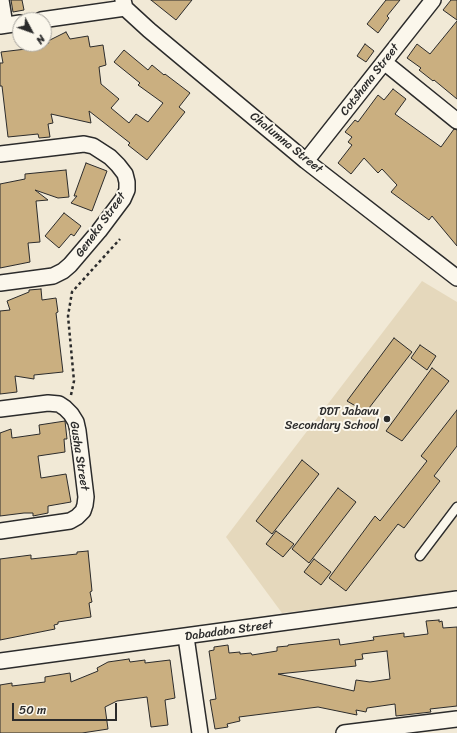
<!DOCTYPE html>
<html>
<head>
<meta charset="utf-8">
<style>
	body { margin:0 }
	#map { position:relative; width:457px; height:733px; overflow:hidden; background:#f1e9d6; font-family:Sriracha,sans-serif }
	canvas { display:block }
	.north { position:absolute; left:12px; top:12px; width:40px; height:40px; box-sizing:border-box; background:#fbf7ec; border:1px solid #a8a59f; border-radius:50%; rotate:131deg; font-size:11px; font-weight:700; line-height:16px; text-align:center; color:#2b2b2b }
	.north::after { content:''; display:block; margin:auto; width:14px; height:18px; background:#2b2b2b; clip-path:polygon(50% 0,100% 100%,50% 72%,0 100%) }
	.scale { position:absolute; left:12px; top:703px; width:105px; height:18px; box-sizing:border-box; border:2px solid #2b2b2b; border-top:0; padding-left:5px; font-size:12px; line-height:14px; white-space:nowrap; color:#2b2b2b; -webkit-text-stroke:3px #fbf7ec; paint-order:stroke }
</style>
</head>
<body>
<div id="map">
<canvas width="457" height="733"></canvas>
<div class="north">N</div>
<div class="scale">50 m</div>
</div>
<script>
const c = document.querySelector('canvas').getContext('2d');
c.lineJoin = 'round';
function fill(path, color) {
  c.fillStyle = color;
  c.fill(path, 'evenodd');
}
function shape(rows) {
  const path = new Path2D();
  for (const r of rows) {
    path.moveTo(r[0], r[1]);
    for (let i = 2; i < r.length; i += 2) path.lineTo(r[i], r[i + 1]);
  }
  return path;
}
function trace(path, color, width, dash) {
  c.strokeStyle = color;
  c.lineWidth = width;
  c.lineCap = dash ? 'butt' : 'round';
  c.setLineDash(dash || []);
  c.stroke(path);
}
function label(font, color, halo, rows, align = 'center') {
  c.font = font + ' Sriracha,sans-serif';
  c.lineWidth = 4;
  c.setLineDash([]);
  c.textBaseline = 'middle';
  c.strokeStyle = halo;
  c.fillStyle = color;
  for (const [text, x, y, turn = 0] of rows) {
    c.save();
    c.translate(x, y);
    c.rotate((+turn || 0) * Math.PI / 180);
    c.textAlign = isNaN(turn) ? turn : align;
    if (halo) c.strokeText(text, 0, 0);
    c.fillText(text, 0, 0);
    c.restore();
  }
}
fill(shape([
	[422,281,457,302,457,592,282,613,226,537]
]), '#e5d8bc');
const building = shape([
	[11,0,22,0,24,10,13,12,11,0],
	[151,0,192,0,176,20,151,0],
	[386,0,400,0,387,16,389,18,378,33,367,24,386,0],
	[451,0,457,0,457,20,443,10,451,0],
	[457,21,457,99,434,80,433,81,419,70,421,68,407,58,417,44,430,54,457,21],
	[66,32,70,39,88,36,90,47,103,45,106,65,99,67,101,84,119,99,111,108,129,123,136,114,148,122,163,103,138,85,140,83,114,62,124,50,148,70,152,65,164,75,165,74,190,93,179,107,185,112,147,160,128,145,130,143,89,111,91,123,51,114,53,123,48,124,50,137,39,138,38,134,8,137,2,86,0,86,0,63,3,63,1,52,26,49,25,45,49,43,48,41,66,32],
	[365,44,374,51,366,62,357,56,365,44],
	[393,89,406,99,395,114,441,147,454,129,457,130,457,246,432,216,429,220,391,192,397,185,382,169,378,173,364,158,351,174,338,163,352,145,348,142,352,137,345,132,355,120,358,122,378,95,384,100,393,89],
	[86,163,107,171,92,211,71,203,77,196,74,196,86,163],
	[66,170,69,197,58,198,35,190,48,200,36,201,40,242,28,243,30,262,0,268,0,184,25,179,25,174,66,170],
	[64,213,81,226,74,236,71,234,59,248,45,236,64,213],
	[41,289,42,300,56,298,58,312,56,313,63,372,34,375,34,379,15,376,17,392,0,394,0,311,10,310,7,301,29,292,29,290,41,289],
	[394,338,412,352,366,412,347,401,394,338],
	[420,345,436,356,427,370,411,358,420,345],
	[432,368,449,381,402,441,386,431,432,368],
	[457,410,457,446,434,476,440,481,404,528,398,524,346,591,329,578,375,516,380,521,427,461,421,456,457,410],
	[65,421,67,439,64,439,65,452,38,456,41,478,66,474,71,502,48,506,48,513,33,516,33,513,24,513,0,516,0,433,11,429,12,438,40,434,39,425,65,421],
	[302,460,319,474,272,534,256,521,302,460],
	[338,488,356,502,309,563,292,549,338,488],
	[276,531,294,544,283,557,266,544,276,531],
	[88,551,92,591,90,592,92,602,89,603,91,617,58,622,58,624,54,625,55,629,0,640,0,559,31,555,31,559,77,554,77,552,88,551],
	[314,559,331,572,321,585,304,572,314,559],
	[439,620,439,622,442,621,443,628,457,627,457,706,430,709,431,712,396,716,395,704,367,708,366,712,356,710,357,715,318,707,239,717,240,721,227,724,228,727,215,729,210,700,216,699,209,651,214,650,214,647,228,645,229,653,240,652,240,654,251,653,252,655,277,651,277,647,288,646,288,645,339,639,340,645,374,640,373,637,404,633,404,637,428,634,426,621,439,620],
	[387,651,390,679,370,682,356,680,354,691,278,674,356,666,355,660,363,659,362,654,387,651],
	[129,659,130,662,145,660,145,663,170,660,175,698,165,700,168,725,151,727,147,697,117,701,105,707,108,729,82,733,0,733,0,685,12,683,12,686,45,682,45,677,70,673,71,682,98,671,97,668,108,662,129,659]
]);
fill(building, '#caaf80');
trace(building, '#2b2b2b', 1);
const service = shape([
	[420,556,457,507]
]);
const minor = shape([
	[1,0,5,25],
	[123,0,125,8,149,30,306,161,457,278],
	[41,20,125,8],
	[0,26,20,23],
	[384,62,457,121],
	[0,154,84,144,93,146,110,157,118,165,125,174,127,182,127,190,123,199,99,231,70,265,63,271,53,276,0,283],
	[306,161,433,0],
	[0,409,48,403,59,404,65,408,71,414,76,422,78,431,86,497,85,505,83,511,77,517,70,521,0,531],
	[186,637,200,733],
	[0,661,457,599],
	[344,733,457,719]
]);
trace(service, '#2b2b2b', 11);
trace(minor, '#2b2b2b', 18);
trace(shape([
	[71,395,74,381,68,316,72,292,120,239]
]), '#2b2b2b', 2.5, [3, 3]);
trace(service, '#fbf7ec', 8);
trace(minor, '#fbf7ec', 15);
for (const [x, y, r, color] of [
	[387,419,4,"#2b2b2b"]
]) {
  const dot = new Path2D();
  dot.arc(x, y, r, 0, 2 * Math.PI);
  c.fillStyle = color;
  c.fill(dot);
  trace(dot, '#fbf7ec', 1.5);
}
label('12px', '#2b2b2b', '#fbf7ec', [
	["Cotshana Street",370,80,-52],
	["Chalumna Street",286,143,39],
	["Geneka Street",101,225,-54],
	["Gusha Street",79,456,81],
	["Dabadaba Street",229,631,-8]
]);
label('12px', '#2b2b2b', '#fbf7ec', [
	["DDT Jabavu",379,412],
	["Secondary School",379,426]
], 'right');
</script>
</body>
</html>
